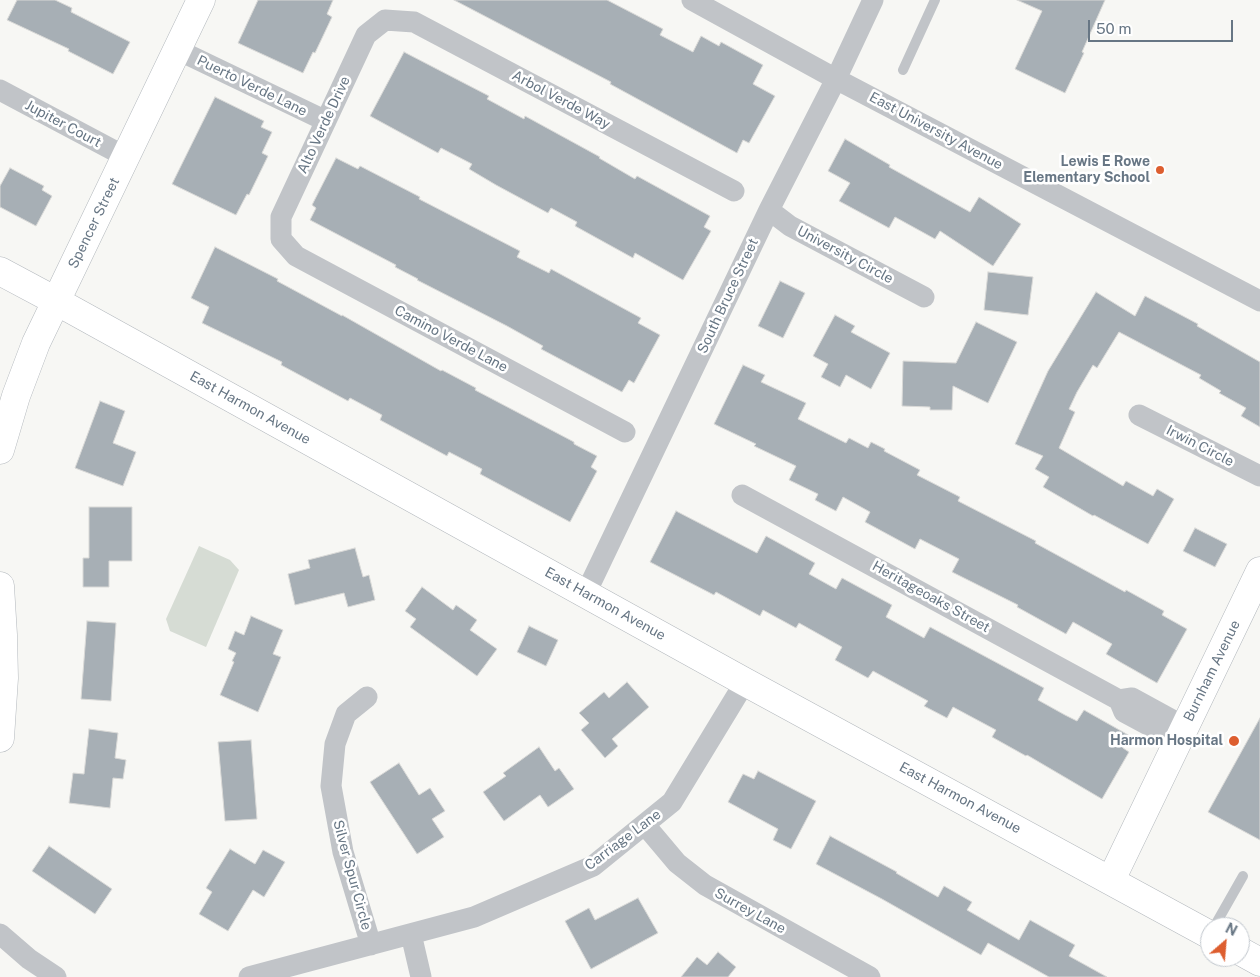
<!DOCTYPE html>
<html>
<head>
<meta charset="utf-8">
<style>
	body { margin:0 }
	#map { position:relative; width:1260px; height:977px; overflow:hidden; background:#f7f7f4; font-family:"Public Sans",sans-serif }
	canvas { display:block }
	.north { position:absolute; left:1200px; top:917px; width:50px; height:50px; box-sizing:border-box; background:#fff; border:1px solid #c2c8ce; border-radius:50%; rotate:27deg; font-size:14px; font-weight:700; line-height:20px; text-align:center; color:#677684 }
	.north::after { content:''; display:block; margin:auto; width:18px; height:22px; background:#dd5e2f; clip-path:polygon(50% 0,100% 100%,50% 72%,0 100%) }
	.scale { position:absolute; left:1088px; top:20px; width:145px; height:22px; box-sizing:border-box; border:2px solid #677684; border-top:0; padding-left:6px; font-size:15px; line-height:18px; white-space:nowrap; color:#677684; -webkit-text-stroke:4px #fff; paint-order:stroke }
</style>
</head>
<body>
<div id="map">
<canvas width="1260" height="977"></canvas>
<div class="north">N</div>
<div class="scale">50 m</div>
</div>
<script>
const c = document.querySelector('canvas').getContext('2d');
c.lineJoin = 'round';
function fill(path, color) {
  c.fillStyle = color;
  c.fill(path, 'evenodd');
}
function shape(rows) {
  const path = new Path2D();
  for (const r of rows) {
    path.moveTo(r[0], r[1]);
    for (let i = 2; i < r.length; i += 2) path.lineTo(r[i], r[i + 1]);
  }
  return path;
}
function trace(path, color, width, dash) {
  c.strokeStyle = color;
  c.lineWidth = width;
  c.lineCap = dash ? 'butt' : 'round';
  c.setLineDash(dash || []);
  c.stroke(path);
}
function label(font, color, halo, rows, align = 'center') {
  c.font = font + ' "Public Sans",sans-serif';
  c.lineWidth = 5;
  c.setLineDash([]);
  c.textBaseline = 'middle';
  c.strokeStyle = halo;
  c.fillStyle = color;
  for (const [text, x, y, turn = 0] of rows) {
    c.save();
    c.translate(x, y);
    c.rotate((+turn || 0) * Math.PI / 180);
    c.textAlign = isNaN(turn) ? turn : align;
    if (halo) c.strokeText(text, 0, 0);
    c.fillText(text, 0, 0);
    c.restore();
  }
}
fill(shape([
	[199,546,230,560,239,570,206,647,170,631,166,619]
]), '#d6dcd4');
const building = shape([
	[17,0,55,0,72,8,71,12,130,42,113,74,68,51,69,49,7,20,17,0],
	[258,0,333,0,327,14,332,17,315,53,313,52,303,73,238,43,258,0],
	[454,0,607,0,663,29,660,35,693,52,701,36,719,46,721,42,763,65,753,84,775,96,749,143,743,140,737,153,610,84,611,82,454,0],
	[1017,0,1105,0,1082,52,1084,53,1065,93,1015,69,1042,11,1017,0],
	[404,52,489,96,487,99,524,119,525,116,600,157,599,158,635,179,637,176,710,216,704,227,711,231,683,280,635,253,633,258,575,226,577,222,551,208,548,213,496,185,469,169,472,164,441,148,438,153,370,116,404,52],
	[215,97,264,121,261,127,272,132,262,153,268,156,249,195,247,194,236,215,172,184,215,97],
	[845,139,890,165,889,167,970,212,979,197,1021,224,993,266,940,231,935,239,895,217,889,228,839,201,850,183,828,171,845,139],
	[336,158,358,169,360,166,420,197,419,199,520,251,517,257,549,273,551,269,641,318,638,323,660,335,634,383,629,380,622,392,541,349,543,346,507,326,417,280,418,279,395,267,396,265,310,220,316,208,312,205,336,158],
	[10,168,44,186,42,190,52,196,36,226,0,207,0,186,10,168],
	[215,247,278,279,277,281,342,316,342,315,441,371,442,370,476,388,475,390,574,442,574,444,597,456,591,467,597,471,570,522,480,474,482,469,449,452,447,456,380,420,382,415,350,398,348,401,281,365,282,362,202,323,209,307,191,298,215,247],
	[988,272,1033,277,1028,315,984,310,988,272],
	[780,281,805,293,783,338,758,326,780,281],
	[1096,292,1135,316,1145,296,1198,324,1197,326,1260,362,1260,427,1241,416,1246,408,1219,393,1221,391,1199,378,1201,375,1119,332,1097,368,1093,365,1077,392,1069,409,1075,412,1059,448,1123,486,1126,481,1153,496,1157,489,1174,499,1148,544,1094,515,1093,516,1043,487,1049,477,1035,469,1043,456,1015,444,1048,371,1096,292],
	[835,315,855,326,851,332,890,353,871,389,846,375,840,387,821,377,828,364,813,356,835,315],
	[976,322,1017,342,988,403,953,386,952,410,930,410,930,407,902,406,903,361,956,363,976,322],
	[743,365,765,375,761,382,806,403,798,419,846,443,849,438,868,448,871,442,885,449,884,451,920,470,917,475,960,497,958,501,1036,541,1035,543,1125,592,1126,590,1164,611,1162,615,1187,629,1157,683,1106,654,1112,644,1073,622,1066,634,1017,607,1018,605,952,572,959,559,920,539,915,549,865,522,870,512,843,497,836,511,815,500,818,494,789,480,796,466,754,446,756,444,714,424,743,365],
	[100,401,125,411,113,443,136,452,123,486,75,468,100,401],
	[89,507,132,507,132,561,109,561,109,587,83,587,83,558,89,558,89,507],
	[676,511,757,553,766,536,815,563,809,574,836,589,842,578,892,605,886,617,924,638,930,627,1044,688,1038,700,1065,715,1077,721,1084,710,1130,736,1123,748,1129,752,1102,799,1027,755,1026,756,992,737,996,730,953,707,947,718,924,706,928,701,873,671,868,678,835,660,842,647,799,623,796,628,763,610,760,616,716,592,714,595,650,562,676,511],
	[1195,528,1227,544,1215,567,1183,551,1195,528],
	[355,548,363,577,369,575,375,600,348,607,344,593,295,605,288,574,310,568,308,560,355,548],
	[422,587,453,610,456,605,477,620,470,630,497,649,477,676,410,627,416,619,405,611,422,587],
	[251,616,283,630,273,654,281,657,258,712,220,695,234,662,232,661,236,653,228,649,235,631,244,635,251,616],
	[87,621,116,623,111,701,81,699,87,621],
	[529,626,558,640,546,666,517,652,529,626],
	[627,682,649,707,612,739,618,746,605,758,581,730,589,723,579,713,604,692,609,698,627,682],
	[1260,718,1260,840,1208,812,1260,718],
	[89,729,118,733,115,758,126,760,123,779,113,778,110,808,69,803,73,773,84,774,89,729],
	[251,740,257,819,225,821,218,742,251,740],
	[539,747,555,771,559,768,574,789,548,807,540,795,504,821,483,792,506,776,503,773,539,747],
	[399,763,419,795,430,788,445,811,432,819,444,837,417,854,370,782,399,763],
	[758,771,816,801,791,849,773,840,778,829,728,802,743,774,754,779,758,771],
	[830,836,897,872,896,873,938,897,944,886,972,902,967,910,1019,940,1030,920,1075,945,1069,956,1107,977,1049,977,988,943,981,955,882,899,816,864,830,836],
	[49,846,112,889,95,914,32,871,49,846],
	[230,849,255,864,263,850,285,862,264,897,253,890,228,931,199,914,212,892,206,888,230,849],
	[638,898,658,933,591,969,565,921,589,908,595,920,638,898],
	[718,952,736,967,728,977,681,977,697,957,707,965,718,952]
]);
fill(building, '#a7afb5');
trace(building, '#d9d9d7', 1);
const secondary = shape([
	[0,271,56,301,745,682,1210,935],
	[0,450,16,396,36,343,201,0],
	[0,586,3,635,4,678,0,738],
	[1111,880,1260,571],
	[1240,951,1260,962]
]);
trace(secondary, '#b3b8bd', 29);
trace(shape([
	[903,70,935,0],
	[1214,927,1243,876]
]), '#c1c4c8', 10);
trace(shape([
	[692,0,836,79,1260,301],
	[178,50,326,121],
	[0,90,126,157],
	[769,210,790,226,924,297],
	[1139,415,1260,476],
	[625,432,296,256,281,239,281,217,366,35,385,20,414,22,734,191],
	[742,495,1119,700,1132,698,1185,727],
	[586,593,769,210,836,79,873,0],
	[367,697,346,714,335,744,331,786,343,852,371,945],
	[1119,700,1124,712,1178,741],
	[645,825,677,863,705,885,870,977],
	[0,934,29,959,56,977],
	[411,934,421,977],
	[249,977,474,917,593,866,672,802,745,682]
]), '#c1c4c8', 21);
trace(secondary, '#fff', 28);
for (const [x, y, r, color] of [
	[1160,170,5,"#dd5e2f"],
	[1234,741,6,"#dd5e2f"]
]) {
  const dot = new Path2D();
  dot.arc(x, y, r, 0, 2 * Math.PI);
  c.fillStyle = color;
  c.fill(dot);
  trace(dot, '#fff', 2);
}
label('14px', '#677684', '#fff', [
	["Puerto Verde Lane",252,86,26],
	["Arbol Verde Way",561,100,28],
	["Jupiter Court",63,124,28],
	["Alto Verde Drive",324,125,-65],
	["East University Avenue",936,131,28],
	["Spencer Street",94,223,-64],
	["University Circle",845,255,28],
	["South Bruce Street",728,296,-65],
	["Camino Verde Lane",451,339,28],
	["East Harmon Avenue",250,408,29],
	["Irwin Circle",1200,446,27],
	["Heritageoaks Street",931,597,29],
	["East Harmon Avenue",605,604,29],
	["Burnham Avenue",1212,671,-64],
	["East Harmon Avenue",960,798,28],
	["Carriage Lane",623,840,-37],
	["Silver Spur Circle",352,875,75],
	["Surrey Lane",750,911,29]
]);
label('bold 14px', '#677684', '#fff', [
	["Lewis E Rowe",1150,162],
	["Elementary School",1150,178],
	["Harmon Hospital",1223,741]
], 'right');
</script>
</body>
</html>
